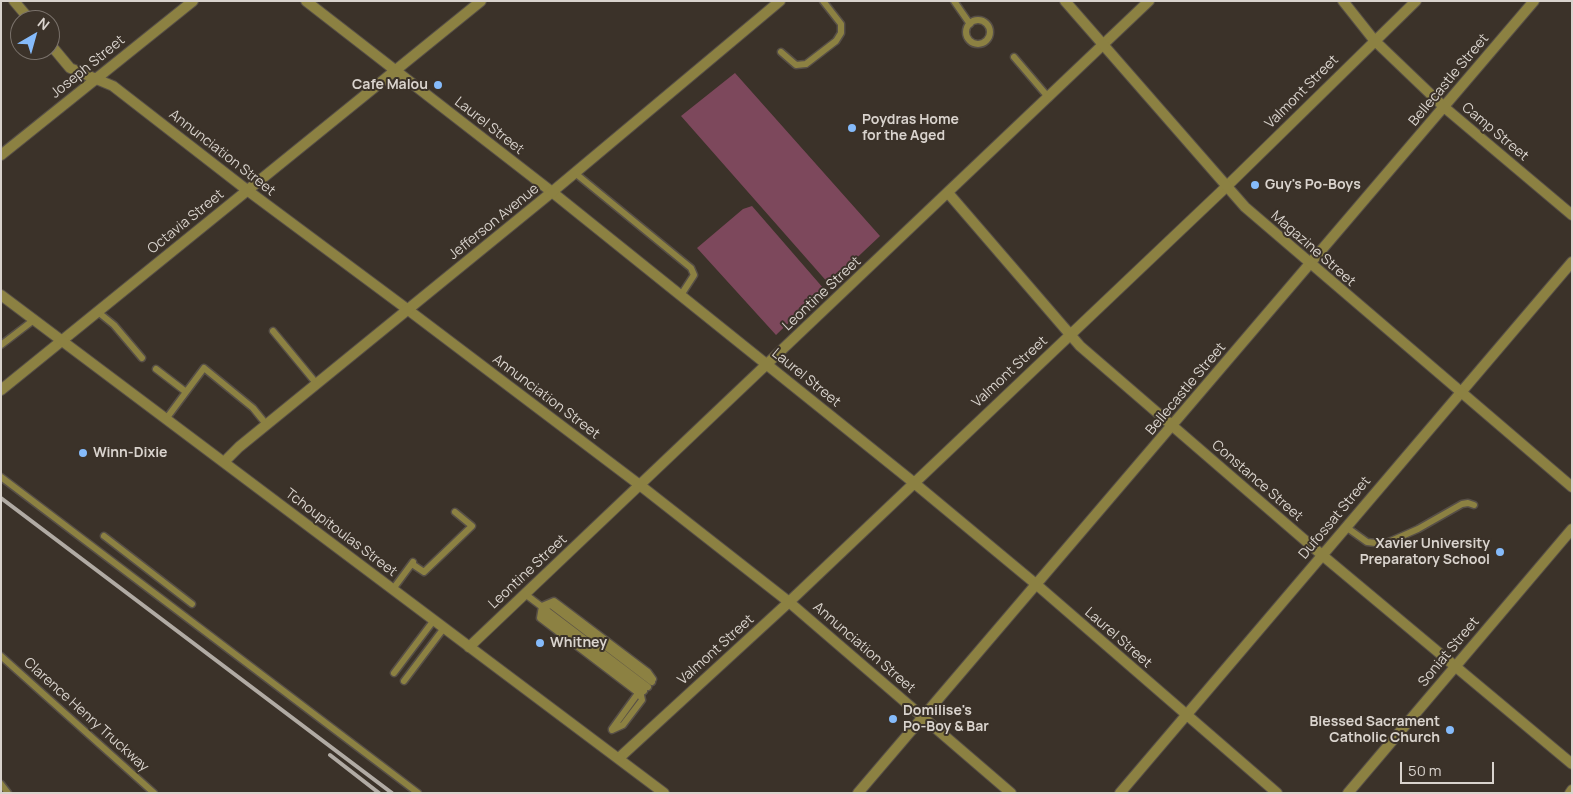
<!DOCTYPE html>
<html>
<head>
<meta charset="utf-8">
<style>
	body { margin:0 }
	#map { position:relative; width:1573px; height:794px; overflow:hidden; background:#3b3229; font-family:Manrope,sans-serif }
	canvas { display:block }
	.frame { position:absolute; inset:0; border:2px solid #d9d3cd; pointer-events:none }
	.north { position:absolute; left:10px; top:10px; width:50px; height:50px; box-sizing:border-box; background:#3b3229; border:1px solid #7a726b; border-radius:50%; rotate:38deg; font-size:14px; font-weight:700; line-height:20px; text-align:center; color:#d9d3cd }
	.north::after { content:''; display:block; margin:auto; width:18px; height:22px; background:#85bbfb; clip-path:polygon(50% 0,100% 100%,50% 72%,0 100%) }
	.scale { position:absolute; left:1400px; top:762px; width:94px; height:22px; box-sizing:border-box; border:2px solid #d9d3cd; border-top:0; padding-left:6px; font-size:15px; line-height:18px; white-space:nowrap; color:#d9d3cd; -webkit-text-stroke:4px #3b3229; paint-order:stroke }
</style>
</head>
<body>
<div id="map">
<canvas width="1573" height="794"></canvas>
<div class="frame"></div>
<div class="north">N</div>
<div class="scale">50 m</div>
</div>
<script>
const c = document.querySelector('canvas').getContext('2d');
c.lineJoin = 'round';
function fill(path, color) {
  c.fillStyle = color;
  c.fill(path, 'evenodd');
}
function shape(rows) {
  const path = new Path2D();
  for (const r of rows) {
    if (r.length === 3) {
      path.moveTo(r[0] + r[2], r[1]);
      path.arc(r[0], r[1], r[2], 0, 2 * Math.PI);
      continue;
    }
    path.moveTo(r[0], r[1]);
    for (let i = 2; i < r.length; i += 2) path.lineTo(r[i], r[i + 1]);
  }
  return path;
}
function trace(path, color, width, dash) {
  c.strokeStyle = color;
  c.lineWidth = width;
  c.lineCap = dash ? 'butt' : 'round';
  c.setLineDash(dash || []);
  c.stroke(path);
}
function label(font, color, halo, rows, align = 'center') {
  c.font = font + ' Manrope,sans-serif';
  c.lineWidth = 4;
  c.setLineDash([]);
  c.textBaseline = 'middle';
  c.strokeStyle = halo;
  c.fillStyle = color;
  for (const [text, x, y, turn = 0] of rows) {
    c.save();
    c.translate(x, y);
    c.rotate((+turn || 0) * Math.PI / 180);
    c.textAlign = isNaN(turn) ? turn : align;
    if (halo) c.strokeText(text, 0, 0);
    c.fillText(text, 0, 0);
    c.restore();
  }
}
fill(shape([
	[735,73,880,236,829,284,681,116],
	[752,206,824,289,776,335,697,248,743,209]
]), '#7d485c');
const service = shape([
	[954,1,970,24],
	[978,32,12],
	[781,52,796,65,806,64,836,41,841,33,841,24,823,1],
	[1014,57,1049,98],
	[575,173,691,268,694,275,681,295],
	[98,312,114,325,142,358],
	[273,331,316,383],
	[1,345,35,319],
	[156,369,186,392],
	[166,419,204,368,253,408,266,424],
	[1,477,418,793],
	[1346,527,1367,542,1384,544,1418,529,1462,504,1468,503,1474,505],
	[104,536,192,604],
	[412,564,424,572,472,526,455,512],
	[393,589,413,562],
	[525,594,648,687],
	[542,606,554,601,648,672,653,679],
	[542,606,540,618,641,695],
	[546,606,551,605,652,682],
	[542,608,544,614,644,691],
	[1,656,154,793],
	[394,673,434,620],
	[404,681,444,628],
	[612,729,636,696,641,695],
	[612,730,623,725,642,700,641,695],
	[1,784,8,793]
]);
const minor = shape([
	[14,1,30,20],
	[306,1,552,192,913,482,1037,585,1277,793],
	[1343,1,1374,40,1444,107,1572,215],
	[50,44,70,68,113,86,247,190,407,309,641,486,789,602,1011,793],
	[1,155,193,1],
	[949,194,1080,346,1322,555,1572,764],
	[1,390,481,1],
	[469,647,1149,1],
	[619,758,789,602,1226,187,1416,1],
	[858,793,1534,1],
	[1120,793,1572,262],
	[1348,793,1572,529],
	[1570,793,1572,790]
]);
const tertiary = shape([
	[1065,1,1245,207,1572,487],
	[1,295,664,793],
	[224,462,239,447,552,192,780,1]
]);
trace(service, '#574f47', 9);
trace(minor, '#574f47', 12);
trace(tertiary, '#574f47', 12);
trace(service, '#8c8142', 6);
trace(minor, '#8c8142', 10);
trace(tertiary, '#8c8142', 10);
trace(shape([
	[1,498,392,793],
	[330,755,379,793]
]), '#b1aba4', 4);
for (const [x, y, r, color] of [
	[438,85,5,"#85bbfb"],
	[852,128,5,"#85bbfb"],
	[1255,185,5,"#85bbfb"],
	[83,453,5,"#85bbfb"],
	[1500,552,5,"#85bbfb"],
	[540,643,5,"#85bbfb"],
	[893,719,5,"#85bbfb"],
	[1450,730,5,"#85bbfb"]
]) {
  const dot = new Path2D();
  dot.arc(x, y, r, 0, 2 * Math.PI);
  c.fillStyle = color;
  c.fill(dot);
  trace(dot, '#3b3229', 2);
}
label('14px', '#d9d3cd', '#3b3229', [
	["Joseph Street",88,67,-39],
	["Bellecastle Street",1449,80,-50],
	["Valmont Street",1302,92,-45],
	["Laurel Street",489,126,38],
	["Camp Street",1495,132,40],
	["Annunciation Street",222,153,38],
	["Octavia Street",186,222,-39],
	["Jefferson Avenue",494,222,-39],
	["Magazine Street",1313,249,41],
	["Leontine Street",822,294,-43],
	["Valmont Street",1010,372,-43],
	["Laurel Street",806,378,39],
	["Bellecastle Street",1186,389,-50],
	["Annunciation Street",546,397,37],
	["Constance Street",1257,481,41],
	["Dufossat Street",1335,518,-50],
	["Tchoupitoulas Street",341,533,37],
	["Leontine Street",528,572,-43],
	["Laurel Street",1118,638,41],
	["Annunciation Street",864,648,41],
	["Valmont Street",716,650,-42],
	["Soniat Street",1449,652,-50],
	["Clarence Henry Truckway",86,715,42]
]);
label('bold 14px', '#d9d3cd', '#3b3229', [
	["Cafe Malou",428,85,"right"],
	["Poydras Home",862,120],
	["for the Aged",862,136],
	["Guy's Po-Boys",1265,185],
	["Winn-Dixie",93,453],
	["Xavier University",1490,544,"right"],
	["Preparatory School",1490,560,"right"],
	["Whitney",550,643],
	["Domilise's",903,711],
	["Po-Boy & Bar",903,727],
	["Blessed Sacrament",1440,722,"right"],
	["Catholic Church",1440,738,"right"]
], 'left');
</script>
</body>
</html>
